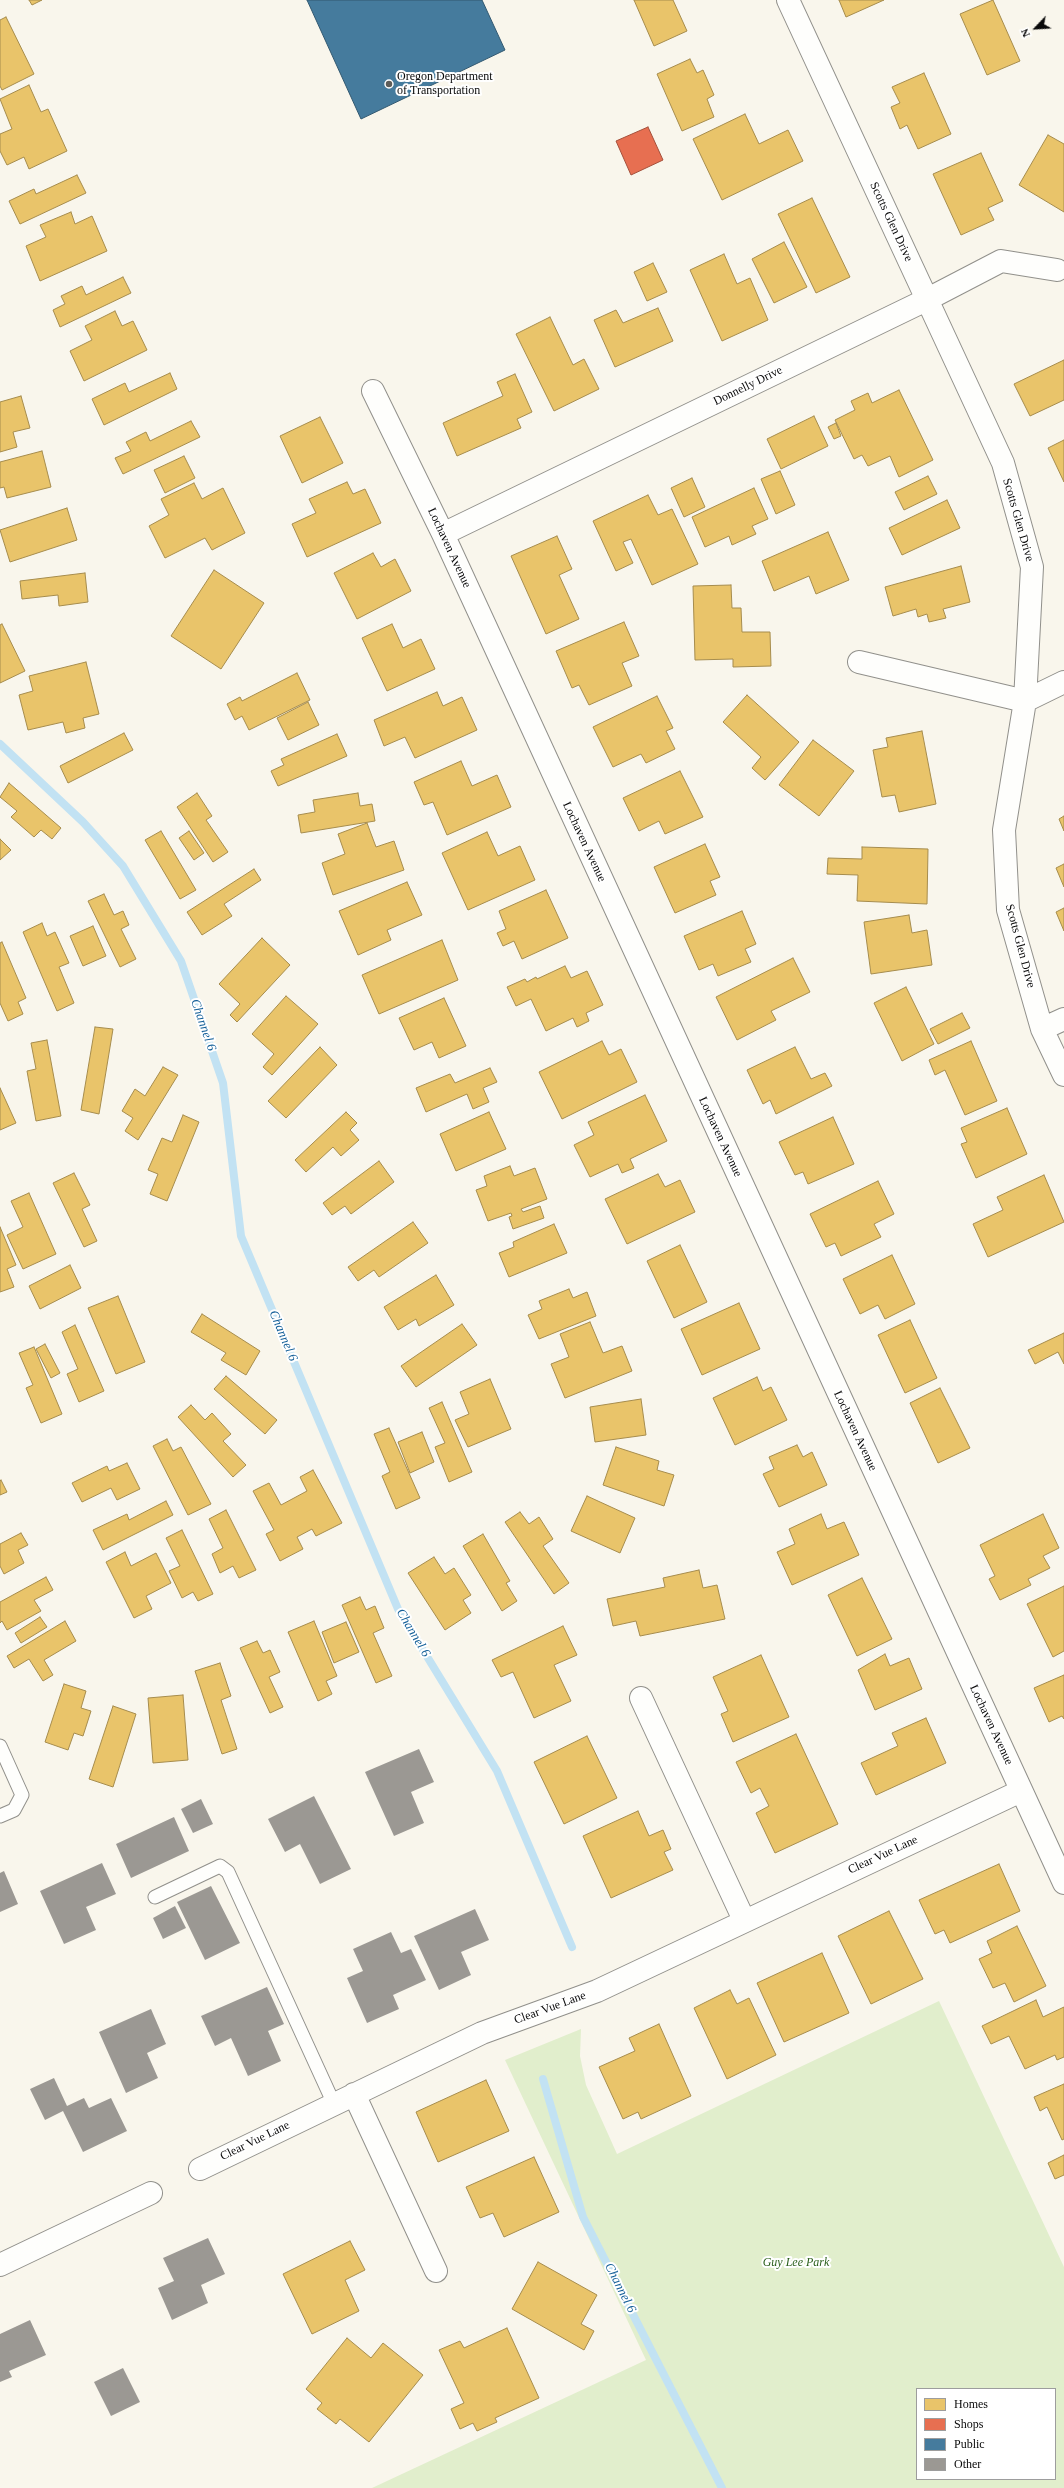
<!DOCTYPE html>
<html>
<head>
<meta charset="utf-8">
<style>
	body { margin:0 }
	#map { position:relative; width:1064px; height:2488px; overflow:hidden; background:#f9f6ec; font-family:Georgia,serif }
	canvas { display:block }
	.legend { position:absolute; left:916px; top:2388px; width:140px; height:92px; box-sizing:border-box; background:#fff; border:1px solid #9d9d9d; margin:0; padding:5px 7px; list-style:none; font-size:12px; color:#090909 }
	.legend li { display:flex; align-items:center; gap:8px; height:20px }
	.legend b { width:20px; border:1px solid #9d9d9d }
	.north { position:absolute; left:1016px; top:8px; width:40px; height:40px; -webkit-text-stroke:3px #fff; paint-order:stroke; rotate:245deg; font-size:11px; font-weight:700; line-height:16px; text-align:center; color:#090909 }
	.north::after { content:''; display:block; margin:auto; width:14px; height:18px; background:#090909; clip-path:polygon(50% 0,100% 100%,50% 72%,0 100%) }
</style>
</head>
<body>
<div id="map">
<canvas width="1064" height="2488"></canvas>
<ul class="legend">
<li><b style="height:11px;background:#e9c46a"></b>Homes</li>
<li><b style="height:11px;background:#e76f51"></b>Shops</li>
<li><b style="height:11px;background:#457b9d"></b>Public</li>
<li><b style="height:11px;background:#9b9893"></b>Other</li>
</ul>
<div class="north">N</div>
</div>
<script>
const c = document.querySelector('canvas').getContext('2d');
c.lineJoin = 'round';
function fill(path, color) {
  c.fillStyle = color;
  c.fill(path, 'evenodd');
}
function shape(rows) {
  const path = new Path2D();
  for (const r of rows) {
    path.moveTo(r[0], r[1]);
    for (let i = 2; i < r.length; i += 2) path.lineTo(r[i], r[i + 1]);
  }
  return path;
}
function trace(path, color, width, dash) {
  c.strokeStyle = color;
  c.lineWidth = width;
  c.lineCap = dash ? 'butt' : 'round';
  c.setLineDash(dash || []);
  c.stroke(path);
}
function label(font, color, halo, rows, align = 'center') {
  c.font = font + ' Georgia,serif';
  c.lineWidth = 4;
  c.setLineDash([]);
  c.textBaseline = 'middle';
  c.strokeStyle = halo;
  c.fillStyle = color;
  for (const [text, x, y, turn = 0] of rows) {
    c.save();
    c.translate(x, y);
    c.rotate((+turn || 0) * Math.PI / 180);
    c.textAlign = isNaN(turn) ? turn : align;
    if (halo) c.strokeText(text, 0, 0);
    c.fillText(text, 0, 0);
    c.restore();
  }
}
fill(shape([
	[939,2001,1064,2267,1064,2488,372,2488,646,2360,505,2060,581,2029,580,2056,586,2085,617,2154],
	[917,2389,1055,2389,1055,2479,917,2479]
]), '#e1eecc');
const homes = shape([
	[29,0,42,0,32,5,29,0],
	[634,0,673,0,687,31,654,46,634,0],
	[839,0,884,0,846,17,839,0],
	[993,0,1020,61,987,75,960,14,993,0],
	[6,17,34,74,2,90,0,86,0,20,6,17],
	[690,59,697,73,703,70,714,95,707,99,714,117,682,131,657,74,690,59],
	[924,73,951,134,918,149,907,125,900,129,891,107,900,103,892,87,924,73],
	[29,85,41,112,48,109,67,151,29,169,24,157,7,165,0,151,0,134,12,129,0,99,29,85],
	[745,114,759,144,788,130,803,161,722,200,693,139,745,114],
	[1048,135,1064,144,1064,212,1019,185,1048,135],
	[981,153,1003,201,988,208,994,220,961,235,933,174,981,153],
	[77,175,86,193,20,224,9,201,34,189,36,194,77,175],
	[812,198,850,277,816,293,778,214,812,198],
	[71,212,75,224,92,216,107,251,40,281,26,246,46,237,40,225,71,212],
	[784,242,807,287,774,303,752,259,784,242],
	[724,254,737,284,750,278,768,320,722,341,690,270,724,254],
	[653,263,667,292,647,301,634,272,653,263],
	[123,277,131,293,60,327,53,310,65,304,61,296,82,286,86,295,123,277],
	[658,308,673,341,615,367,594,320,616,310,623,323,658,308],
	[115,311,122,326,133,321,147,350,84,381,70,351,92,340,85,326,115,311],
	[550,317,573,365,584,359,599,389,554,411,516,334,550,317],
	[1064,360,1064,400,1030,416,1014,384,1064,360],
	[170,373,177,389,104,425,92,399,125,383,129,392,170,373],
	[515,374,532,412,517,419,521,428,457,456,443,423,503,396,497,382,515,374],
	[899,390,933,460,899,477,890,456,868,466,862,455,854,459,835,420,855,410,851,401,868,393,872,403,899,390],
	[21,396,30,428,13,432,17,447,0,452,0,402,21,396],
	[814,416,828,446,781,469,767,439,814,416],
	[320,417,343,463,302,483,280,436,320,417],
	[191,421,200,437,123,474,115,458,131,451,126,442,146,432,150,441,191,421],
	[836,423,841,436,834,439,828,427,836,423],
	[1064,440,1064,482,1048,448,1064,440],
	[42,451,51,487,7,498,4,487,0,488,0,462,42,451],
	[184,456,195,478,165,493,154,470,184,456],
	[780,471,795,505,776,514,761,479,780,471],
	[928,476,937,494,904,510,895,492,928,476],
	[692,478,705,507,684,517,671,488,692,478],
	[347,482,353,494,365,489,381,523,307,557,292,524,316,513,309,499,347,482],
	[194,483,202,499,223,488,245,533,212,550,205,538,165,558,149,526,169,515,161,499,194,483],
	[754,488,768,519,752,526,756,534,732,545,729,536,705,547,692,517,754,488],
	[648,495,658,515,672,509,698,564,652,585,631,539,623,542,633,563,616,571,593,521,648,495],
	[947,500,960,528,902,555,889,528,947,500],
	[67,508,77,540,10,562,0,530,67,508],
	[828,532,849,580,816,594,809,576,774,591,762,561,828,532],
	[557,536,572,569,559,575,579,619,546,634,511,556,557,536],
	[373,553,381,567,395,559,411,591,357,619,334,573,373,553],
	[961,566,970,602,943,609,946,618,929,622,927,614,918,617,916,609,893,616,885,587,961,566],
	[214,570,264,603,221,669,171,636,214,570],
	[85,573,88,602,59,606,58,595,22,599,20,581,85,573],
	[731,585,732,608,741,608,742,632,770,632,771,666,733,667,733,659,695,660,693,586,731,585],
	[624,622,639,656,622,663,632,686,589,705,579,685,572,688,556,651,624,622],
	[2,624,25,671,0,683,0,625,2,624],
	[392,624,403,648,421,639,435,669,387,691,362,638,392,624],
	[86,662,99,714,83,718,85,728,66,733,63,722,28,730,19,695,33,691,29,676,86,662],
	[297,673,310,700,249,730,242,716,235,720,227,704,240,697,242,701,297,673],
	[437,692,443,706,462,697,477,730,415,758,405,737,384,746,374,720,437,692],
	[747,695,799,742,765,780,752,768,761,757,723,722,747,695],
	[657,696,673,728,666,731,675,749,646,763,641,754,613,767,593,727,657,696],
	[308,702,319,725,288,740,277,718,308,702],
	[922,731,936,804,899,812,895,795,882,797,873,750,888,747,886,738,922,731],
	[124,733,133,750,68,783,60,766,124,733],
	[337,734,347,756,278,786,271,771,284,765,281,759,337,734],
	[813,740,854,771,819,816,779,785,813,740],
	[461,761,472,786,497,775,511,807,447,835,433,802,424,805,414,782,461,761],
	[680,771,703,817,665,834,659,821,639,831,623,798,680,771],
	[9,783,61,828,52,839,41,830,34,837,11,817,17,811,0,797,9,783],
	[197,793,212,816,206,820,228,852,213,862,177,807,197,793],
	[358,793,360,806,372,804,375,821,301,833,298,815,315,812,313,800,358,793],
	[1064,816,1064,831,1059,819,1064,816],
	[367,823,376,847,394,841,404,870,333,895,322,863,345,854,338,834,367,823],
	[161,831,196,890,180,899,145,840,161,831],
	[189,831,204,853,194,860,179,838,189,831],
	[487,832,498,856,520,846,535,880,468,910,442,853,487,832],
	[0,839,11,850,0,860,0,839],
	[705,844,720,877,710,881,716,895,675,913,654,867,705,844],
	[862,847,928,849,927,904,857,901,858,875,827,874,828,858,862,859,862,847],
	[1064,864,1064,887,1056,868,1064,864],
	[254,869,261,880,224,904,232,916,202,935,187,912,254,869],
	[407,882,422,915,387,930,391,940,358,955,339,911,407,882],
	[546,890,568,938,522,959,514,941,503,946,497,933,506,929,499,911,546,890],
	[104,894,114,915,123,911,129,925,121,929,136,959,120,967,88,901,104,894],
	[1064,908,1064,931,1056,912,1064,908],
	[742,911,756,944,745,949,751,962,718,976,713,964,699,970,684,936,742,911],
	[909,915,912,933,927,930,932,965,871,974,864,922,909,915],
	[42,923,47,936,55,932,69,963,59,967,74,1003,57,1011,23,932,42,923],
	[93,926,106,956,83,966,70,936,93,926],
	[262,938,290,965,237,1022,230,1015,240,1004,219,984,262,938],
	[442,940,458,980,379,1014,362,975,442,940],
	[2,942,26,998,18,1002,23,1014,8,1021,0,1003,0,943,2,942],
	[793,958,810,992,771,1011,776,1020,737,1040,716,997,793,958],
	[565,966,571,978,587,971,603,1005,586,1013,589,1021,577,1027,573,1018,546,1031,531,999,516,1006,507,987,525,979,527,982,536,977,537,979,565,966],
	[906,987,934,1044,902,1061,874,1003,906,987],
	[286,996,318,1024,272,1075,263,1067,274,1054,252,1034,286,996],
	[444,998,466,1046,439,1058,432,1042,414,1050,399,1018,444,998],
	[962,1013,970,1028,938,1044,930,1029,962,1013],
	[95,1027,113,1029,99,1114,81,1110,95,1027],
	[47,1040,61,1116,36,1121,27,1071,36,1069,31,1043,47,1040],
	[602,1041,609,1055,621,1049,637,1082,562,1119,539,1072,602,1041],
	[971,1041,997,1101,965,1115,945,1070,935,1075,929,1060,971,1041],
	[320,1047,337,1065,286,1118,268,1101,320,1047],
	[795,1047,811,1079,825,1073,832,1086,776,1114,770,1100,763,1104,747,1070,795,1047],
	[163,1067,178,1075,138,1140,125,1131,133,1118,122,1111,135,1089,145,1096,163,1067],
	[490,1068,497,1082,483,1088,489,1102,473,1109,467,1094,426,1112,416,1088,450,1074,455,1083,490,1068],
	[0,1088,16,1123,0,1130,0,1088],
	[645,1095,667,1141,630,1159,634,1168,622,1173,618,1164,590,1177,574,1145,594,1135,588,1122,645,1095],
	[1007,1108,1027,1154,976,1178,961,1144,967,1142,961,1128,1007,1108],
	[346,1112,357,1123,350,1130,359,1140,341,1156,333,1147,306,1172,295,1160,346,1112],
	[489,1112,506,1149,456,1171,440,1134,489,1112],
	[183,1115,199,1122,167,1201,150,1194,158,1174,148,1170,162,1138,172,1142,183,1115],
	[833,1117,854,1164,808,1184,803,1172,795,1175,779,1142,833,1117],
	[379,1161,394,1182,351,1214,345,1206,332,1215,323,1203,379,1161],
	[510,1166,514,1176,535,1168,547,1199,521,1209,523,1212,540,1206,544,1218,513,1229,509,1217,512,1216,511,1213,488,1221,476,1190,487,1186,484,1176,510,1166],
	[74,1173,90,1205,82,1209,97,1241,84,1247,53,1183,74,1173],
	[658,1174,665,1187,680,1180,695,1212,627,1244,605,1199,658,1174],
	[1044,1175,1064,1222,988,1257,973,1224,1003,1210,997,1197,1044,1175],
	[878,1181,894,1214,874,1224,881,1237,841,1256,835,1243,826,1247,810,1214,878,1181],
	[29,1193,56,1254,23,1269,7,1235,23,1227,11,1201,29,1193],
	[413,1222,428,1243,379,1277,374,1270,358,1281,348,1267,413,1222],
	[554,1224,567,1253,509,1277,499,1253,514,1247,513,1242,554,1224],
	[0,1227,16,1265,7,1269,14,1287,0,1292,0,1227],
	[680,1245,707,1302,674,1318,647,1261,680,1245],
	[892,1255,915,1304,885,1319,878,1305,860,1314,843,1279,892,1255],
	[70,1265,81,1288,40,1309,29,1286,70,1265],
	[436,1275,454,1305,419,1326,416,1319,398,1330,384,1307,436,1275],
	[569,1289,573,1298,587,1292,596,1316,539,1339,528,1315,542,1309,539,1301,569,1289],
	[118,1296,145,1362,116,1374,88,1308,118,1296],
	[739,1303,760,1349,702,1375,681,1329,739,1303],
	[202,1314,260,1351,246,1375,221,1360,226,1353,191,1332,202,1314],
	[910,1320,937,1378,905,1393,878,1335,910,1320],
	[590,1322,603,1353,622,1346,632,1371,565,1398,551,1364,569,1357,560,1334,590,1322],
	[462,1324,477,1345,416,1387,401,1366,462,1324],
	[75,1325,104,1391,79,1402,67,1374,78,1369,62,1332,75,1325],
	[1064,1333,1064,1364,1058,1352,1035,1364,1028,1350,1064,1333],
	[45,1344,60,1373,51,1378,36,1349,45,1344],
	[34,1347,62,1414,41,1423,26,1388,33,1385,19,1353,34,1347],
	[226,1376,277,1420,265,1434,214,1389,226,1376],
	[757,1377,763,1391,771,1387,787,1420,735,1445,713,1398,757,1377],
	[490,1379,511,1429,468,1447,455,1420,469,1414,460,1392,490,1379],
	[940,1388,970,1448,938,1463,910,1403,940,1388],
	[641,1399,646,1435,595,1442,590,1407,641,1399],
	[442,1402,472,1472,449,1482,435,1447,445,1443,429,1408,442,1402],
	[191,1405,205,1420,212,1413,231,1434,223,1441,246,1465,233,1477,178,1417,191,1405],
	[389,1428,420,1498,396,1509,382,1476,390,1472,374,1434,389,1428],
	[422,1432,434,1462,410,1473,398,1442,422,1432],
	[167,1439,173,1451,181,1447,211,1504,188,1515,153,1446,167,1439],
	[797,1445,803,1457,812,1452,827,1485,779,1507,763,1474,774,1469,769,1457,797,1445],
	[616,1447,659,1461,657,1470,674,1475,664,1506,603,1485,616,1447],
	[127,1463,140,1489,117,1500,111,1488,82,1502,72,1483,107,1466,109,1471,127,1463],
	[313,1470,342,1523,316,1536,312,1529,297,1537,303,1549,280,1561,266,1534,274,1530,253,1491,269,1483,281,1505,307,1491,300,1477,313,1470],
	[1,1480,7,1492,0,1495,0,1481,1,1480],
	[587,1496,635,1518,620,1553,571,1531,587,1496],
	[166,1501,173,1515,103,1550,93,1530,127,1514,129,1520,166,1501],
	[226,1510,256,1570,239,1578,233,1566,220,1573,212,1554,223,1548,209,1519,226,1510],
	[520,1512,529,1524,539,1517,553,1539,543,1546,569,1583,554,1594,505,1522,520,1512],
	[821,1514,827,1529,844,1522,859,1555,792,1585,777,1552,795,1544,789,1529,821,1514],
	[1043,1514,1059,1548,1043,1556,1050,1568,1028,1579,1031,1585,1000,1600,989,1579,995,1576,980,1545,1043,1514],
	[182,1530,213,1594,198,1601,193,1592,182,1598,169,1571,180,1566,166,1538,182,1530],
	[21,1533,28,1545,18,1550,24,1563,4,1574,0,1566,0,1544,21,1533],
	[483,1534,510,1581,506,1583,517,1601,502,1611,463,1546,483,1534],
	[125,1552,131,1566,156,1553,171,1583,146,1596,152,1609,134,1618,106,1562,125,1552],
	[434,1557,445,1574,454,1568,471,1595,463,1600,471,1613,445,1630,408,1573,434,1557],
	[699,1570,703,1588,717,1585,725,1619,640,1636,636,1621,613,1626,607,1599,665,1587,663,1578,699,1570],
	[46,1577,53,1590,34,1600,41,1611,7,1630,2,1621,0,1623,0,1602,46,1577],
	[862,1578,892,1639,857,1656,828,1595,862,1578],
	[1064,1586,1064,1651,1053,1657,1027,1604,1064,1586],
	[360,1597,366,1610,375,1606,384,1628,373,1633,392,1676,376,1683,342,1605,360,1597],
	[40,1617,47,1627,21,1643,15,1633,40,1617],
	[65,1621,76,1641,44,1660,53,1675,43,1681,29,1659,14,1668,7,1656,65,1621],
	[314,1621,337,1676,326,1681,332,1694,318,1701,288,1632,314,1621],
	[346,1622,359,1652,334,1663,322,1632,346,1622],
	[563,1626,577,1655,554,1665,571,1701,534,1718,513,1672,501,1677,492,1660,563,1626],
	[257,1641,263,1653,270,1650,280,1672,269,1677,283,1707,270,1713,240,1648,257,1641],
	[885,1654,890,1666,909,1658,922,1689,875,1710,858,1670,885,1654],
	[761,1655,789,1717,733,1742,721,1714,728,1711,713,1677,761,1655],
	[220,1663,231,1696,221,1700,237,1749,222,1754,195,1671,220,1663],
	[1064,1675,1064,1719,1062,1716,1049,1722,1034,1688,1064,1675],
	[64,1684,86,1691,81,1708,91,1711,83,1736,74,1733,68,1750,45,1742,64,1684],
	[183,1695,188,1760,153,1763,148,1698,183,1695],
	[113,1706,136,1714,113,1787,89,1779,113,1706],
	[926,1718,946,1763,876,1795,861,1763,898,1746,892,1733,926,1718],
	[796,1734,838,1824,775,1853,756,1813,769,1806,760,1788,751,1793,736,1762,796,1734],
	[587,1736,617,1798,564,1824,534,1762,587,1736],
	[638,1811,649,1836,663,1830,671,1849,664,1852,673,1870,611,1898,583,1836,638,1811],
	[999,1864,1020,1911,950,1943,944,1930,935,1934,919,1900,999,1864],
	[889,1911,923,1979,871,2004,838,1936,889,1911],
	[1017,1926,1046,1986,1014,2002,1005,1983,993,1988,979,1959,992,1953,987,1941,1017,1926],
	[822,1953,849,2013,784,2042,757,1983,822,1953],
	[730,1990,737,2004,749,1998,776,2055,727,2079,694,2008,730,1990],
	[1036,2000,1043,2017,1064,2007,1064,2057,1057,2060,1055,2055,1025,2069,1009,2036,991,2044,982,2026,1036,2000],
	[659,2024,691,2096,641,2119,638,2112,623,2119,599,2067,635,2051,629,2038,659,2024],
	[486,2080,509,2131,438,2162,416,2112,486,2080],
	[1064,2084,1064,2139,1062,2140,1047,2107,1040,2111,1034,2097,1064,2084],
	[1064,2155,1064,2175,1055,2179,1048,2163,1064,2155],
	[534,2157,559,2212,504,2237,493,2213,480,2218,466,2187,534,2157],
	[350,2241,365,2270,345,2280,359,2311,312,2334,283,2274,350,2241],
	[538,2262,597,2295,581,2324,594,2331,584,2350,512,2309,538,2262],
	[507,2328,539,2398,495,2418,497,2422,477,2431,473,2423,460,2429,451,2409,464,2403,439,2350,460,2341,464,2348,507,2328],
	[347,2338,371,2358,383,2343,423,2375,369,2442,340,2419,336,2424,317,2409,322,2403,306,2389,347,2338]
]);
fill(homes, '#e9c46a');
trace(homes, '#a68c4d', 1);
const shops = shape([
	[648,127,663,160,631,175,616,141,648,127]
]);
fill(shops, '#e76f51');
trace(shops, '#a4503b', 1);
const public = shape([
	[307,0,482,0,505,50,361,119,307,0]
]);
fill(public, '#457b9d');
trace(public, '#335971', 1);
trace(shape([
	[0,744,83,822,123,866,181,961,223,1083,241,1236,398,1609,497,1771,572,1947],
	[543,2079,583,2217,722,2488]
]), '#c2e2f3', 8);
fill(shape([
	[419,1749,434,1782,411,1792,424,1823,394,1836,365,1772],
	[314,1796,351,1869,320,1884,300,1844,285,1852,268,1819],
	[201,1799,213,1824,193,1833,181,1809],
	[174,1817,189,1851,131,1878,116,1844],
	[102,1863,116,1894,86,1907,96,1930,64,1944,40,1891],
	[4,1871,18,1904,0,1912,0,1873],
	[211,1886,240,1943,205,1960,177,1902],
	[175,1906,186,1928,163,1939,153,1918],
	[475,1909,489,1940,461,1952,471,1975,439,1990,414,1936],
	[391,1932,401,1953,411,1949,426,1980,393,1995,399,2009,367,2023,347,1978,363,1971,353,1949],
	[267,1987,284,2024,268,2031,281,2061,248,2076,231,2038,215,2046,201,2016],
	[151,2009,166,2044,147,2053,158,2078,126,2093,99,2032],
	[54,2078,67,2106,84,2098,89,2108,111,2098,127,2131,83,2152,63,2111,45,2120,30,2089],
	[208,2238,225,2274,201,2285,208,2303,172,2320,158,2288,174,2281,163,2258],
	[30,2320,46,2355,9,2371,12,2377,0,2382,0,2334],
	[123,2368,140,2402,111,2416,94,2382]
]), '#9b9893');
const service = shape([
	[0,1746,22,1795,14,1810,0,1816],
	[155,1897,220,1866,228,1872,334,2104]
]);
const minor = shape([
	[788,0,1003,463,1032,567,1025,701,1004,830,1008,910,1042,1029,1064,1075],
	[373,391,443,534,1064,1883],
	[443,534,926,300,1001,261,1057,270],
	[859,662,1025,701,1064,682],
	[1042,1029,1064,1019],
	[641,1698,744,1920],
	[354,2094,436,2271],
	[200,2169,482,2033,597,1991,1021,1791],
	[0,2265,151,2193]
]);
trace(service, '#91908b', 15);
trace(minor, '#91908b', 24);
trace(service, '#fefefc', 13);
trace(minor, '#fefefc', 22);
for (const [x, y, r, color] of [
	[389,84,4,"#5d5c58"]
]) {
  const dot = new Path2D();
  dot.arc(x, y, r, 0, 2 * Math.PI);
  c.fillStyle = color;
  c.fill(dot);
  trace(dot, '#fff', 1.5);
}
label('12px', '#090909', '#fff', [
	["Oregon Department",397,77],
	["of Transportation",397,91]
], 'left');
label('12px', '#090909', '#fff', [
	["Scotts Glen Drive",891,222,65],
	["Donnelly Drive",748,386,-26],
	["Scotts Glen Drive",1018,520,74],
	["Lochaven Avenue",449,548,65],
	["Lochaven Avenue",584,842,65],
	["Scotts Glen Drive",1020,946,75],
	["Lochaven Avenue",720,1137,65],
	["Lochaven Avenue",855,1431,65],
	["Lochaven Avenue",991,1725,65],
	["Clear Vue Lane",883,1855,-25],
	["Clear Vue Lane",550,2008,-20],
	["Clear Vue Lane",255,2141,-26]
]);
label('italic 12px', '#2a5f1b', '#fff', [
	["Guy Lee Park",796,2263]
]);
label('italic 13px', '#156099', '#fff', [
	["Channel 6",203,1025,71],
	["Channel 6",283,1336,67],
	["Channel 6",413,1633,59],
	["Channel 6",620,2288,63]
]);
</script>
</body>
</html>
